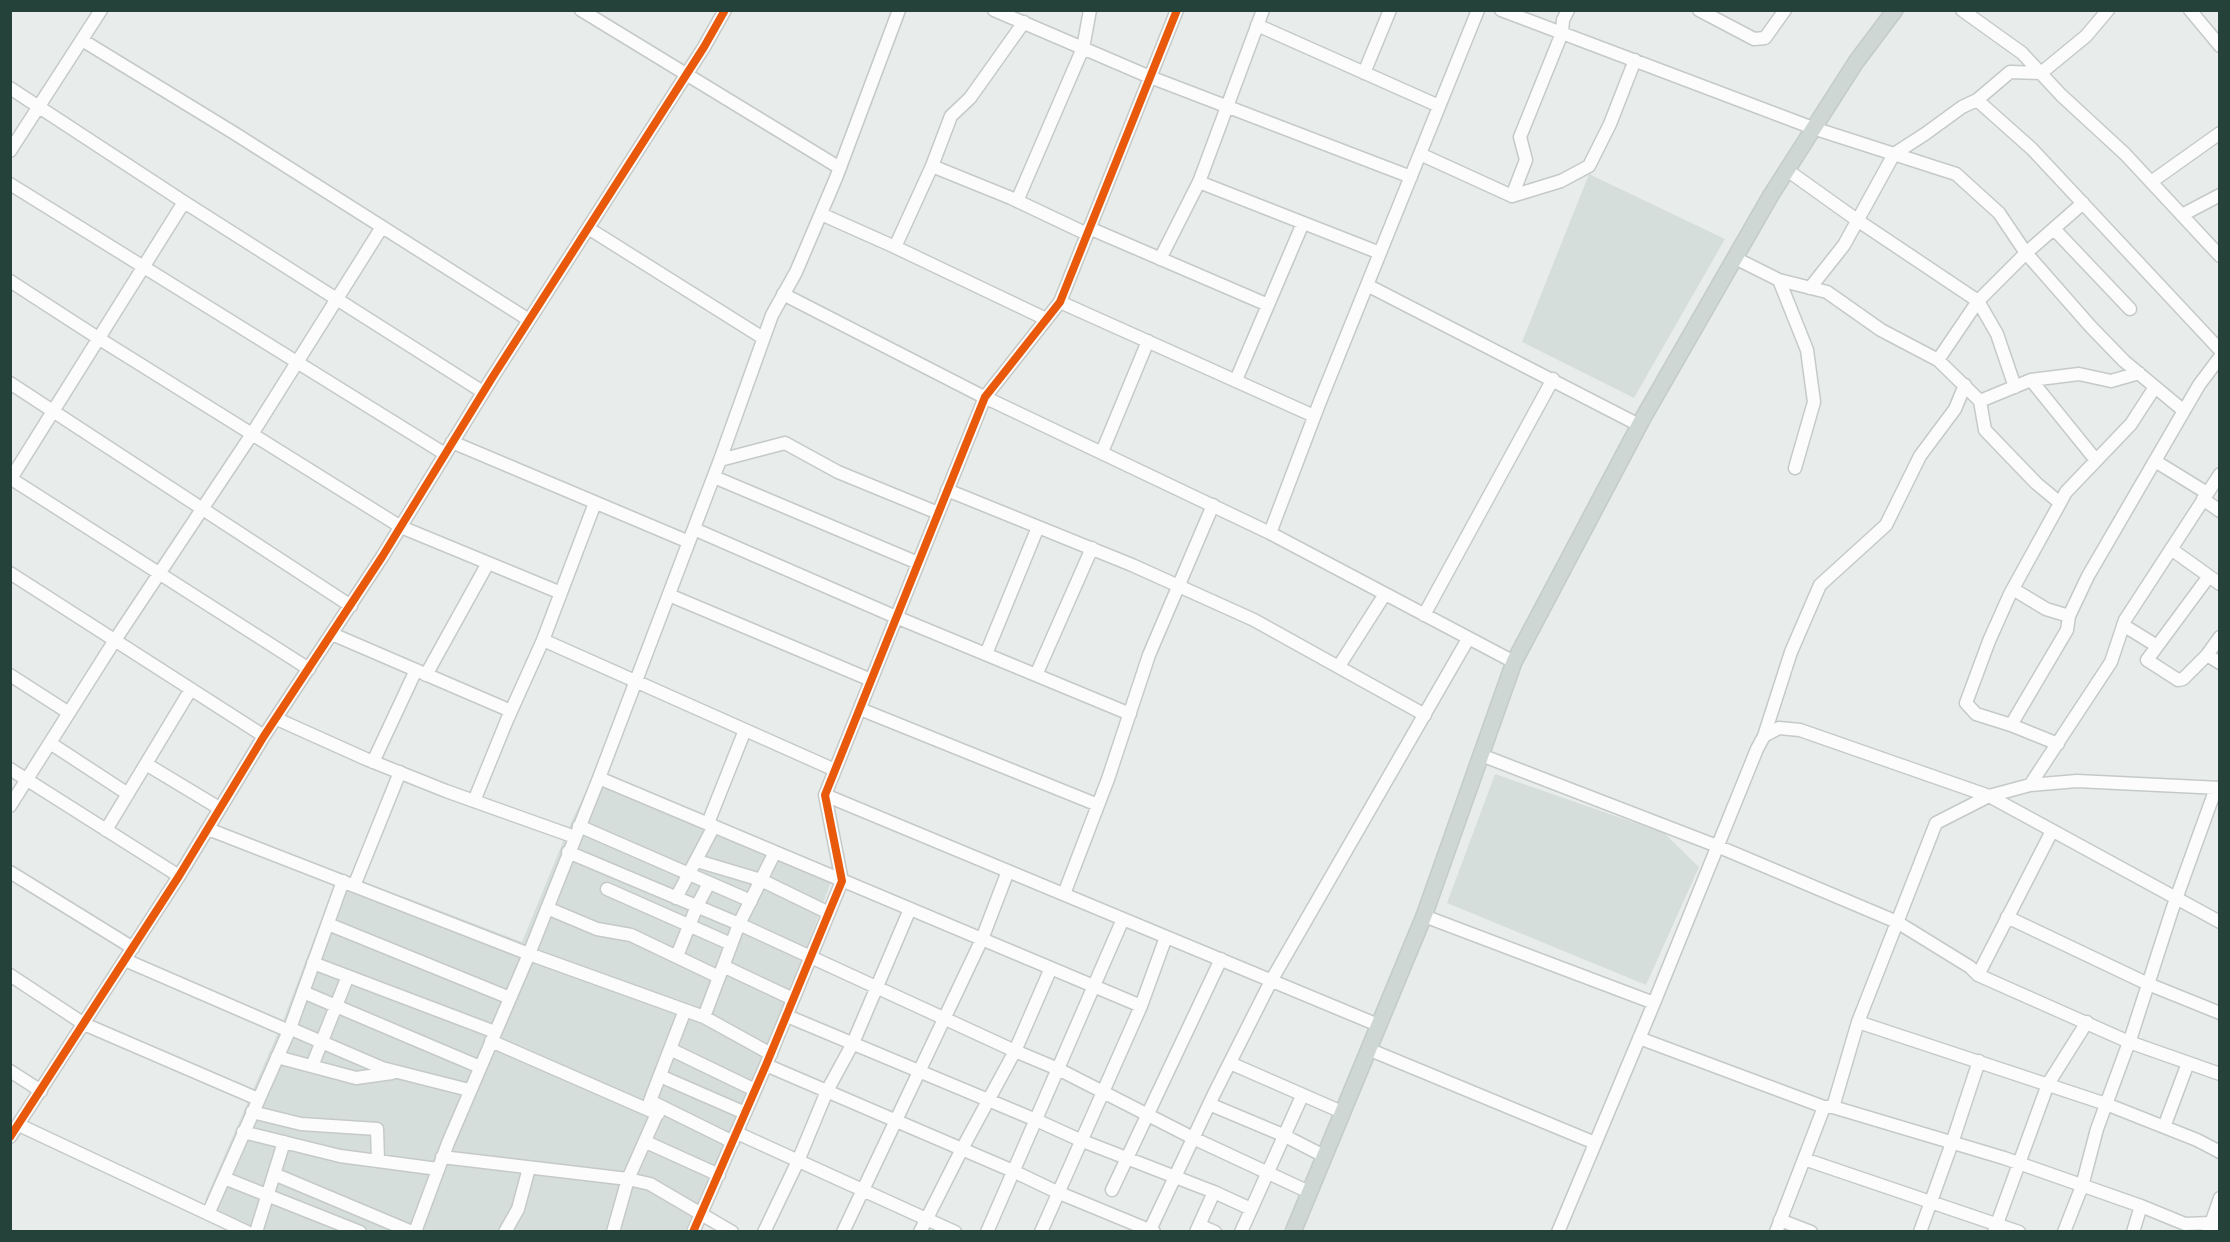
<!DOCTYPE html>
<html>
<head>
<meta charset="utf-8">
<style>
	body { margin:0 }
	#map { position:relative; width:2230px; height:1242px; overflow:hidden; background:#e8edeb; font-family:Karla,sans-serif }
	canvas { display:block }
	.frame { position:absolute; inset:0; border:12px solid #24423a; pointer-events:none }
</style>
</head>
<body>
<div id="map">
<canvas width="2230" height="1242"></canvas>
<div class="frame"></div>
</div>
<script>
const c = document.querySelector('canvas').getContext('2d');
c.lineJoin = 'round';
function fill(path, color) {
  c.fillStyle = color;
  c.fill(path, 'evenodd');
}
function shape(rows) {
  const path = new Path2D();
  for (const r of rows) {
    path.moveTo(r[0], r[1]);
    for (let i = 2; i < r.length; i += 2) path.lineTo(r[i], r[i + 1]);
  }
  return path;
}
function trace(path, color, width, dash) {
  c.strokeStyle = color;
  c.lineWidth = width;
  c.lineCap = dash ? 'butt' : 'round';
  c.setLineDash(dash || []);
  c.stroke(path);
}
fill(shape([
	[1589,174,1725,239,1634,398,1522,342],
	[596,769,835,871,798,972,747,1095,685,1231,234,1232,203,1217,206,1198,283,1021,339,872,522,942,569,827],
	[1495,774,1664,833,1699,867,1646,985,1447,903]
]), '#d6dedb');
const minor = shape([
	[581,10,840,168],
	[994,10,1150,77,1411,177],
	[1501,10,1813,128,1956,174,1999,213,2026,253,2091,327,2124,361,2184,411],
	[1699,10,1754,39,1765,38,1785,10],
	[1962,10,2022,53,2061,95,2125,154,2220,256],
	[2190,10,2220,46],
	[1257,25,1439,106],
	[82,40,234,133,529,320],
	[1364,73,1390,10],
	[10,88,184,202,483,392],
	[1977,100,2032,149,2220,350],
	[10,151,101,10],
	[1420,154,1512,196,1561,181,1589,166,1610,124,1635,60],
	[932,166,1011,198,1087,234],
	[1787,170,1857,220,1978,301,1997,334,2015,387],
	[1199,182,1380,253],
	[2151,182,2220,133],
	[10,184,445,454],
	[1512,196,1526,160,1520,137,1562,33,1563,20,1568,10],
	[1017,201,1083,48,1090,10],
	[821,214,895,247,1046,319],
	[2182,215,2220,195],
	[588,228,763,338],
	[1089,228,1268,305],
	[2055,230,2130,309],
	[895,247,932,166,951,116,970,98,1024,22],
	[1735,258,1779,280,1827,292,1881,330,1938,360,1980,401,1985,430,2036,483,2060,503],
	[1160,259,1199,182,1263,10],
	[1779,280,1807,350,1814,402,1795,468],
	[10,281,98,338,401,527,561,593],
	[1367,285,1639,425],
	[1810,288,1844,245,1894,154,1925,134,1962,107,1977,100,2010,72,2041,73,2086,36,2108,10],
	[783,294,980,395,1270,533,1514,662],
	[1060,302,1314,416],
	[1938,360,1978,301,2026,253,2083,203],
	[1236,380,1303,223],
	[2031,380,2095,459],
	[10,383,351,606],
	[2155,387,2131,424,2066,492,2060,503,2010,594,1989,641,1966,703,1976,714,2011,725,2067,630,2069,616,2088,576,2199,385,2220,357],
	[1980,401,2031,380,2079,374,2111,381,2139,373],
	[452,442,689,542],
	[1102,452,1148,341],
	[720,460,785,443,838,472,938,513],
	[2155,461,2207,493],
	[714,477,918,563],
	[10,478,309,669],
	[10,480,184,202],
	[947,490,1132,565,1254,620,1425,715],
	[2203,499,2220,511],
	[694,529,896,617,1130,714],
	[1270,533,1319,404,1478,10],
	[2171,549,2220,584],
	[10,573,264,736],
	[2209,576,2147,660,2178,680,2183,679,2207,655,2220,637],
	[2013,589,2046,609,2069,616],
	[669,595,871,680],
	[1424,615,1553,379],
	[2123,625,2157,646],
	[332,634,511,711],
	[543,640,835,770],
	[986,654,1038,527],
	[2207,655,2220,663],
	[1339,666,1385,594],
	[10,675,69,713],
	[426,675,488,563],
	[1036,675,1092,548],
	[860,709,1098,805],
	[277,719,366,759,446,791,575,837],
	[2011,725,2058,744],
	[1764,736,1791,652,1820,585,1886,525,1920,456,1955,409,1965,385],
	[50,743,128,794],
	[1481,755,1717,846,1897,922,1970,967,1978,975,2129,1042,2220,1074],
	[373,762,416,670],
	[146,764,219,808],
	[10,769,179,876],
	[599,778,1141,1006],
	[2030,785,2111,662,2125,620,2220,474],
	[825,795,1378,1025],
	[474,801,507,720,543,640,595,503],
	[10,806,115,640,252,434,382,227],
	[708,823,745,730],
	[579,826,751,901],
	[208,829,529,954,704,1017,771,1054],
	[106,830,191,689],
	[568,852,739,924,1015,1051,1058,1069,1193,1138,1309,1192],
	[697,861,761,880,829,913],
	[10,872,133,948],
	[354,886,400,772],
	[607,889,731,944],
	[1064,894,1108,779,1149,655,1213,505],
	[676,898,714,826],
	[547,908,597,929,631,935,719,977],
	[1424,916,1654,1003],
	[2007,917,2148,984,2220,1013],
	[328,924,510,998],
	[677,956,697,906,709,883],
	[125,960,289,1031],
	[313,963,495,1032],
	[723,966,793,999],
	[10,975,84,1024,258,1099],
	[1978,975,2052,831],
	[303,992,480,1067],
	[685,1010,650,1101,733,1142],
	[787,1016,1036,1120,1080,1140,1214,1192,1251,1209],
	[704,1017,739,924,775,852],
	[1858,1022,2106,1104,2197,1140,2220,1152],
	[289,1028,382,1068,469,1090],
	[1639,1038,1824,1107],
	[491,1041,658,1114],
	[670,1049,755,1090],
	[1368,1049,1595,1143],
	[277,1057,356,1078,392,1073],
	[1230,1063,1342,1112],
	[766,1065,1013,1171,1057,1192,1154,1232],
	[312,1066,348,976],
	[10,1071,41,1091],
	[660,1076,745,1113],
	[1209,1104,1283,1135,1324,1156],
	[1833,1107,2004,1158,2141,1206,2185,1224,2211,1223,2220,1226],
	[252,1112,301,1124,377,1129,378,1160],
	[19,1125,247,1232],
	[2164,1127,2188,1063],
	[243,1132,340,1156,438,1169],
	[737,1133,955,1232],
	[10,1137,179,876,264,736,382,557,492,378,704,47,725,10],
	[646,1142,719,1175],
	[442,1157,628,1179,650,1184,732,1232],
	[1804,1159,2019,1232],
	[274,1174,412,1232],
	[224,1178,360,1232],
	[1112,1190,1221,959],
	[208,1214,289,1031,343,881],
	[1780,1220,1811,1232],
	[1199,1225,1215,1232],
	[256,1232,284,1142],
	[415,1232,448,1143,529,954,599,778,720,460,772,315,796,272,836,178,899,10],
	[505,1232,518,1209,529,1168],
	[613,1232,628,1179,660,1107],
	[693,1232,766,1065,842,881,825,795,985,397,1060,302,1177,10],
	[764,1232,798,1161,827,1091,853,1043,910,909],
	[843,1232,982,939,1008,871],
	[920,1232,962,1149,1015,1051,1051,968],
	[987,1232,1123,919],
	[1041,1232,1141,1006,1166,937],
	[1149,1232,1214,1094,1271,981,1468,639],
	[1196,1232,1214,1192],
	[1241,1232,1302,1096],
	[1558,1232,1654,1003,1757,749,1764,736,1779,728,1800,730,1989,796,2220,922],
	[1776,1232,1824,1107,1833,1107,1858,1022,1936,823,1989,796,2030,785,2077,781,2220,788],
	[1920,1232,1952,1143,1979,1061],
	[1994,1232,2048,1084,2087,1022],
	[2064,1232,2082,1186,2097,1129,2132,1034,2172,910,2216,788],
	[2133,1232,2141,1206],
	[2208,1232,2220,1198]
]);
const major = shape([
	[1293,1232,1424,916,1514,662,1643,418,1771,195,1856,62,1895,10]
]);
trace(minor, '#c5cac8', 15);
trace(major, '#c3ccc9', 18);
trace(minor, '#fcfcfc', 12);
trace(major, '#cfd7d5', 15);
trace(shape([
	[10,1137,179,876,264,736,382,557,492,378,704,47,725,10],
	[693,1232,766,1065,842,881,825,795,985,397,1060,302,1177,10]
]), '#e8590c', 8);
</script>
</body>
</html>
